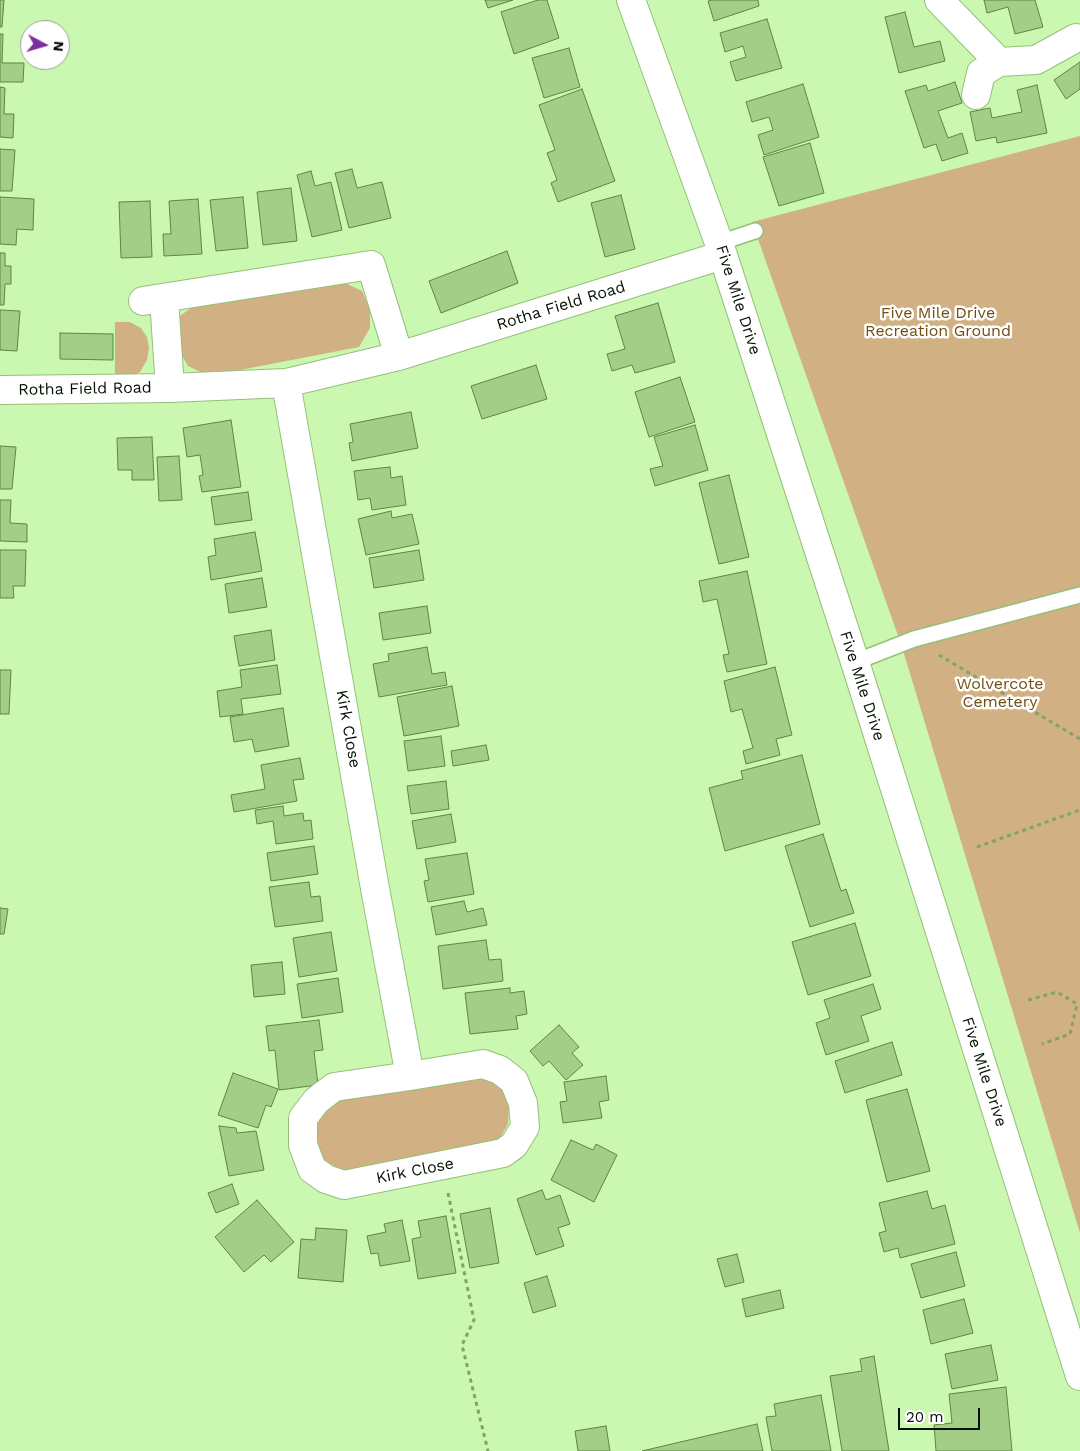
<!DOCTYPE html>
<html>
<head>
<meta charset="utf-8">
<style>
	body { margin:0 }
	#map { position:relative; width:1080px; height:1451px; overflow:hidden; background:#caf8b0; font-family:"Work Sans",sans-serif }
	canvas { display:block }
	.north { position:absolute; left:20px; top:20px; width:50px; height:50px; box-sizing:border-box; background:#fff; border:1px solid #9aa099; border-radius:50%; rotate:96deg; font-size:14px; font-weight:700; line-height:20px; text-align:center; color:#031100 }
	.north::after { content:''; display:block; margin:auto; width:18px; height:22px; background:#7f2f9f; clip-path:polygon(50% 0,100% 100%,50% 72%,0 100%) }
	.scale { position:absolute; left:898px; top:1408px; width:82px; height:22px; box-sizing:border-box; border:2px solid #031100; border-top:0; padding-left:6px; font-size:15px; line-height:18px; white-space:nowrap; color:#031100; -webkit-text-stroke:4px #fff; paint-order:stroke }
</style>
</head>
<body>
<div id="map">
<canvas width="1080" height="1451"></canvas>
<div class="north">N</div>
<div class="scale">20 m</div>
</div>
<script>
const c = document.querySelector('canvas').getContext('2d');
c.lineJoin = 'round';
function fill(path, color) {
  c.fillStyle = color;
  c.fill(path, 'evenodd');
}
function shape(rows) {
  const path = new Path2D();
  for (const r of rows) {
    path.moveTo(r[0], r[1]);
    for (let i = 2; i < r.length; i += 2) path.lineTo(r[i], r[i + 1]);
  }
  return path;
}
function trace(path, color, width, dash) {
  c.strokeStyle = color;
  c.lineWidth = width;
  c.lineCap = dash ? 'butt' : 'round';
  c.setLineDash(dash || []);
  c.stroke(path);
}
function label(font, color, halo, rows, align = 'center') {
  c.font = font + ' "Work Sans",sans-serif';
  c.lineWidth = 5;
  c.setLineDash([]);
  c.textBaseline = 'middle';
  c.strokeStyle = halo;
  c.fillStyle = color;
  for (const [text, x, y, turn = 0] of rows) {
    c.save();
    c.translate(x, y);
    c.rotate((+turn || 0) * Math.PI / 180);
    c.textAlign = isNaN(turn) ? turn : align;
    if (halo) c.strokeText(text, 0, 0);
    c.fillText(text, 0, 0);
    c.restore();
  }
}
fill(shape([
	[1080,136,1080,1233,901,644,752,222],
	[339,280,362,291,370,309,370,328,359,347,209,376,188,366,176,345,180,316,196,304],
	[115,322,130,322,141,328,147,337,149,347,147,360,140,372,130,378,115,381],
	[478,1076,501,1087,509,1105,508,1124,497,1143,347,1172,326,1162,314,1141,318,1112,335,1100]
]), '#d1b083');
const building = shape([
	[0,0,4,0,2,27,0,27,0,0],
	[485,0,513,0,488,8,485,0],
	[538,0,547,0,559,38,514,54,501,12,538,0],
	[712,0,758,0,759,6,714,21,708,1,712,0],
	[984,0,1035,0,1043,27,1015,34,1008,7,987,13,984,0],
	[905,12,914,47,940,41,945,61,899,73,885,17,905,12],
	[767,19,782,68,736,81,730,62,746,57,743,46,725,52,720,33,767,19],
	[0,34,3,34,2,63,24,63,23,82,0,82,0,34],
	[569,48,580,87,544,98,532,58,569,48],
	[1080,62,1080,89,1066,99,1054,80,1080,62],
	[955,82,962,103,938,111,948,138,962,133,968,153,942,161,936,144,924,148,905,91,926,85,928,91,955,82],
	[803,84,819,137,764,155,758,135,773,130,769,117,752,122,746,102,803,84],
	[1037,85,1047,133,997,143,996,137,976,141,970,112,990,108,992,118,1022,112,1017,90,1037,85],
	[0,87,5,88,4,114,14,114,13,138,0,137,0,87],
	[582,89,615,181,558,202,551,183,557,180,547,153,555,150,539,105,582,89],
	[810,143,824,193,779,206,763,157,810,143],
	[0,149,15,150,12,191,0,191,0,149],
	[352,169,357,188,382,182,391,218,349,228,335,173,352,169],
	[311,171,315,186,331,182,342,230,312,237,297,175,311,171],
	[291,188,297,241,263,245,257,192,291,188],
	[621,195,635,249,605,257,591,203,621,195],
	[0,197,34,199,33,230,17,229,16,245,0,244,0,197],
	[243,197,248,248,216,251,210,200,243,197],
	[198,199,202,254,164,256,163,234,171,234,169,201,198,199],
	[150,201,152,257,121,258,119,202,150,201],
	[507,251,518,283,441,313,429,281,507,251],
	[0,253,5,253,5,266,11,266,11,284,5,284,4,305,0,305,0,253],
	[658,303,675,362,635,373,632,365,612,371,607,354,625,349,615,316,658,303],
	[0,310,20,311,17,351,0,350,0,310],
	[60,333,113,334,113,360,60,359,60,333],
	[536,365,547,399,482,419,471,386,536,365],
	[680,377,695,422,649,437,635,392,680,377],
	[411,412,418,448,352,461,349,443,353,442,350,424,411,412],
	[231,420,241,487,202,492,199,476,203,475,200,455,187,457,183,428,231,420],
	[695,425,708,470,655,486,650,469,663,466,654,437,695,425],
	[152,437,154,480,132,480,132,470,118,470,117,438,152,437],
	[0,446,16,447,12,489,0,489,0,446],
	[179,456,182,500,159,501,157,457,179,456],
	[390,467,391,478,402,476,406,505,372,510,370,498,358,500,354,471,390,467],
	[729,475,749,557,719,564,699,483,729,475],
	[248,492,252,520,215,525,211,497,248,492],
	[0,500,11,500,10,523,27,524,27,542,0,541,0,500],
	[391,511,392,518,412,514,419,544,366,555,358,519,391,511],
	[255,532,262,571,211,580,208,557,216,555,214,539,255,532],
	[0,550,26,550,25,586,13,586,14,598,0,598,0,550],
	[419,550,424,580,374,588,369,558,419,550],
	[747,571,767,664,727,672,723,655,729,654,717,599,703,602,699,581,747,571],
	[262,578,267,607,229,613,225,584,262,578],
	[427,606,431,633,383,640,379,613,427,606],
	[271,630,275,660,239,666,234,636,271,630],
	[427,647,432,674,445,672,447,685,379,697,373,664,389,661,388,654,427,647],
	[277,665,281,694,241,699,243,714,220,717,217,691,242,687,240,670,277,665],
	[775,667,792,735,776,739,780,755,746,764,743,751,753,748,742,709,731,712,724,681,775,667],
	[0,670,11,670,9,714,0,714,0,670],
	[452,686,459,726,404,736,397,697,452,686],
	[283,708,289,746,255,752,252,739,234,742,230,717,283,708],
	[441,736,445,766,408,771,404,741,441,736],
	[486,745,489,760,453,766,451,751,486,745],
	[802,755,820,824,725,851,709,788,743,779,741,771,802,755],
	[300,758,304,779,293,780,297,801,234,812,231,795,265,789,261,765,300,758],
	[446,781,449,809,411,814,407,786,446,781],
	[283,806,284,816,303,813,304,821,311,820,313,839,276,844,273,821,257,824,255,810,283,806],
	[451,814,456,842,417,849,412,821,451,814],
	[823,834,841,891,846,889,854,913,810,927,785,846,823,834],
	[314,846,318,874,271,881,267,853,314,846],
	[467,853,474,894,428,902,424,881,429,880,425,859,467,853],
	[309,882,311,897,320,896,323,921,275,927,269,887,309,882],
	[464,901,467,912,483,908,487,925,436,935,431,907,464,901],
	[0,908,8,909,4,934,0,934,0,908],
	[855,923,871,976,808,995,792,942,855,923],
	[331,932,337,971,299,977,293,938,331,932],
	[486,940,489,960,501,959,503,981,443,989,438,946,486,940],
	[282,962,285,994,254,997,251,965,282,962],
	[338,978,343,1012,302,1018,297,984,338,978],
	[873,984,881,1009,861,1016,869,1041,826,1055,816,1023,830,1018,824,1000,873,984],
	[510,988,510,993,524,991,527,1014,516,1016,518,1029,470,1034,465,993,510,988],
	[319,1020,323,1050,314,1051,318,1085,279,1090,275,1050,269,1051,266,1026,319,1020],
	[559,1025,579,1047,572,1053,583,1065,566,1080,549,1061,543,1066,530,1051,559,1025],
	[892,1042,902,1075,845,1093,835,1061,892,1042],
	[233,1073,278,1089,271,1107,266,1105,258,1128,218,1115,233,1073],
	[606,1076,609,1100,599,1102,602,1118,563,1123,560,1102,567,1101,564,1082,606,1076],
	[907,1089,930,1171,887,1182,866,1100,907,1089],
	[219,1126,236,1128,237,1133,256,1131,264,1170,229,1176,219,1126],
	[571,1140,593,1150,596,1144,617,1155,594,1202,551,1180,571,1140],
	[232,1184,239,1204,216,1213,208,1193,232,1184],
	[542,1190,546,1200,560,1195,570,1224,558,1228,564,1246,536,1255,517,1199,542,1190],
	[927,1191,932,1209,945,1205,955,1244,900,1258,898,1248,884,1252,879,1233,886,1231,879,1203,927,1191],
	[257,1200,294,1242,271,1262,264,1255,244,1272,215,1237,257,1200],
	[490,1208,499,1263,470,1268,460,1214,490,1208],
	[446,1216,456,1273,418,1279,412,1239,421,1237,418,1221,446,1216],
	[402,1220,410,1261,380,1266,378,1253,371,1254,367,1236,386,1232,384,1224,402,1220],
	[316,1228,347,1230,343,1282,298,1278,301,1239,315,1240,316,1228],
	[956,1252,965,1286,921,1298,911,1264,956,1252],
	[737,1254,744,1282,725,1287,717,1259,737,1254],
	[547,1276,556,1306,533,1313,524,1283,547,1276],
	[780,1290,784,1308,746,1317,742,1299,780,1290],
	[964,1299,973,1333,931,1344,923,1310,964,1299],
	[991,1345,998,1380,952,1389,945,1354,991,1345],
	[874,1356,889,1451,842,1451,830,1376,862,1371,860,1359,874,1356],
	[1006,1387,1012,1451,936,1451,934,1425,952,1423,949,1394,1006,1387],
	[821,1395,831,1451,772,1451,766,1417,776,1416,774,1404,821,1395],
	[757,1424,763,1451,642,1451,757,1424],
	[606,1426,610,1451,578,1451,575,1431,606,1426]
]);
fill(building, '#a2ce88');
trace(building, '#5d8643', 1);
const service = shape([
	[719,243,755,231],
	[855,662,914,639,1080,595]
]);
const minor = shape([
	[631,0,719,243,855,662,1080,1376],
	[939,0,999,62],
	[976,95,981,73,999,62,1036,60,1076,38],
	[164,299,170,388],
	[143,301,371,265,399,356],
	[286,383,376,894,410,1076,483,1064,500,1070,514,1081,523,1103,525,1127,514,1145,503,1153,344,1185,326,1179,312,1169,303,1145,303,1118,316,1101,334,1087,410,1076],
	[0,390,170,388,286,383,399,356,723,255]
]);
trace(service, '#94c07a', 18);
trace(minor, '#94c07a', 30);
trace(shape([
	[939,655,1080,739],
	[977,847,1080,810],
	[1028,1000,1057,992,1077,1004,1070,1034,1042,1044],
	[448,1193,474,1320,462,1345,488,1451]
]), '#80a26e', 3, [4, 4]);
trace(service, '#fff', 15);
trace(minor, '#fff', 28);
label('16px', '#031100', '#fff', [
	["Five Mile Drive",738,300,72],
	["Rotha Field Road",561,306,-17],
	["Rotha Field Road",85,389,-1],
	["Five Mile Drive",862,686,72],
	["Kirk Close",348,729,80],
	["Five Mile Drive",984,1072,72],
	["Kirk Close",415,1171,-11]
]);
label('16px', '#744e10', '#fff', [
	["Five Mile Drive",938,313],
	["Recreation Ground",938,331],
	["Wolvercote",1000,684],
	["Cemetery",1000,702]
]);
</script>
</body>
</html>
